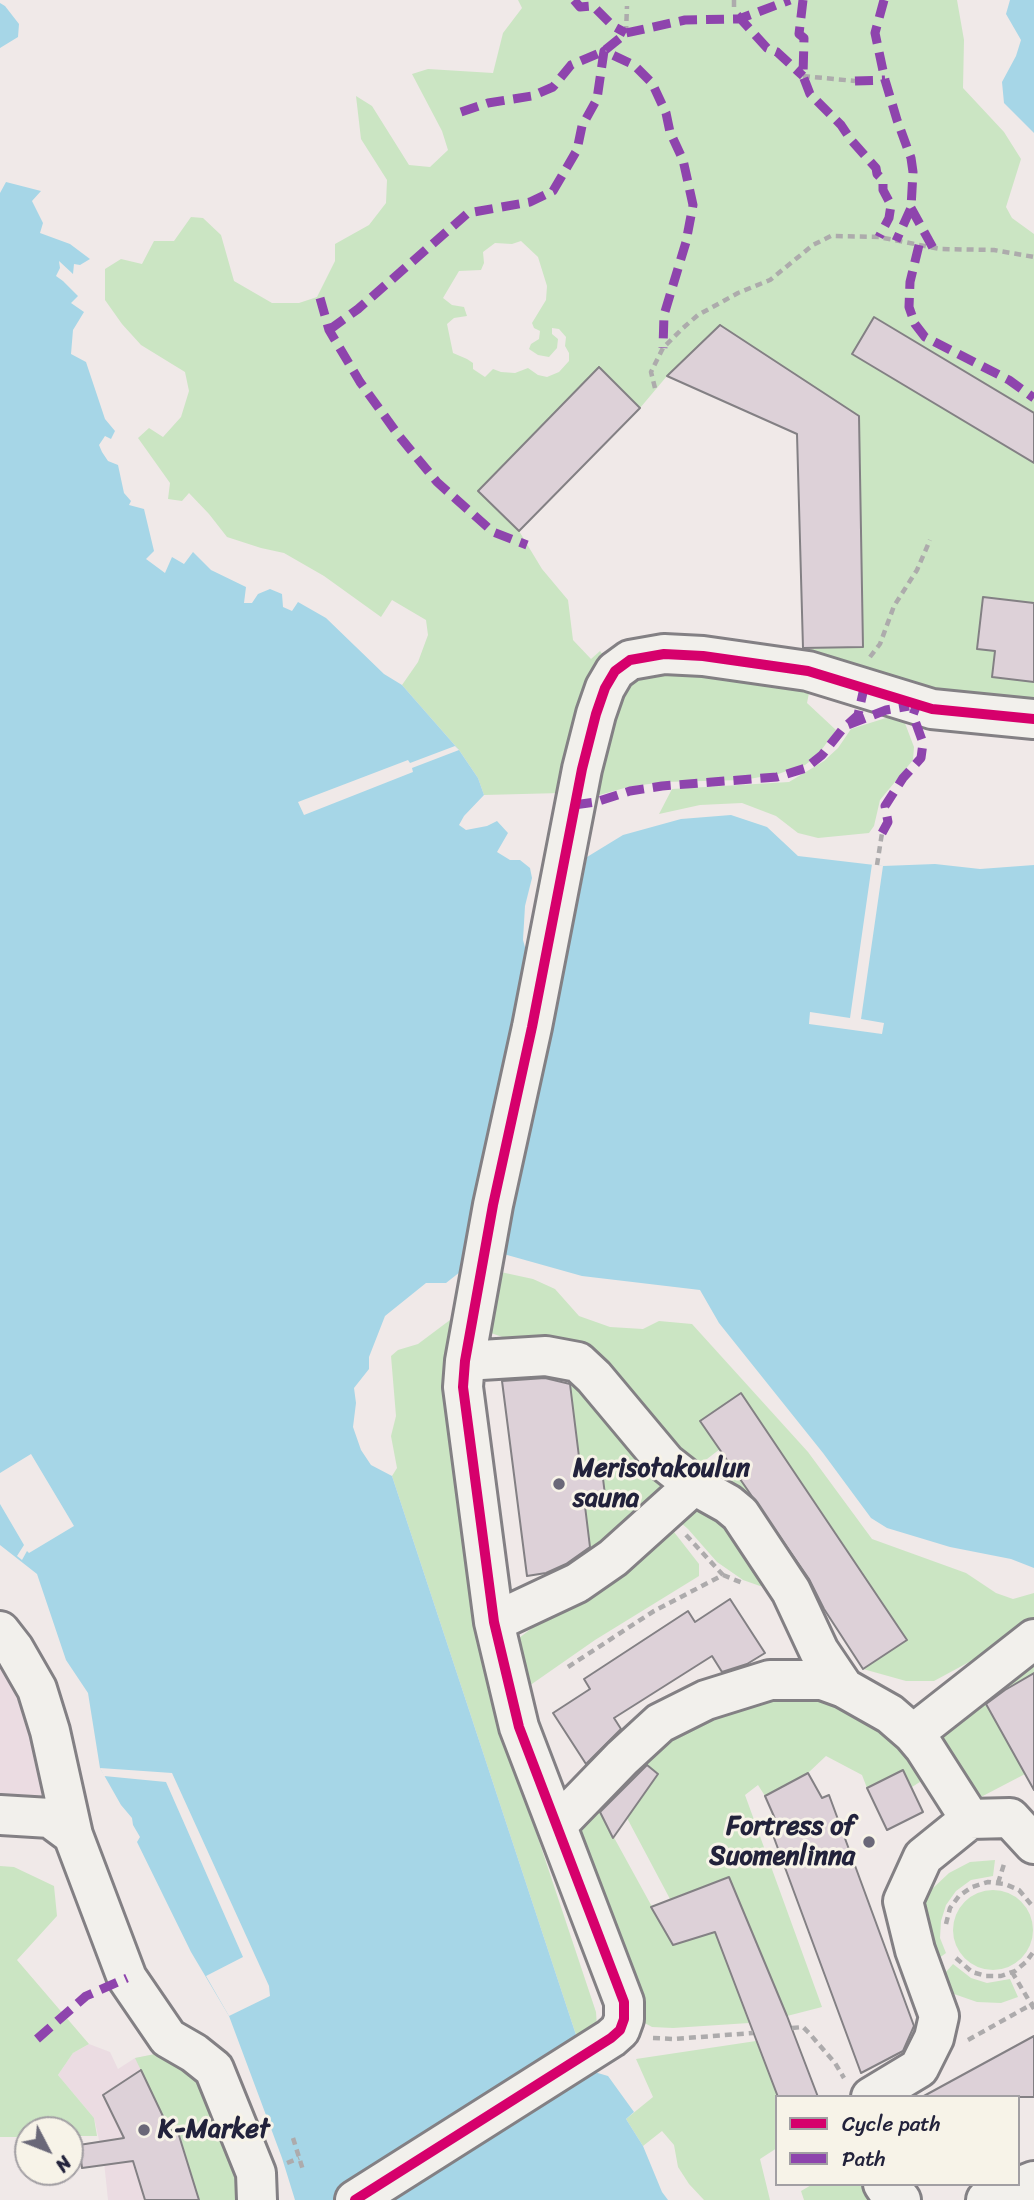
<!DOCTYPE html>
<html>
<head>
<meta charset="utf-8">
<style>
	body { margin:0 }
	#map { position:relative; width:1034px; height:2200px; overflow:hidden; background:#f0e9e8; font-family:Sriracha,sans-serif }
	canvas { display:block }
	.legend { position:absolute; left:775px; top:2095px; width:245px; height:91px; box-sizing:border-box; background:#f7f3e8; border:2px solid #a29fa3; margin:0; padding:9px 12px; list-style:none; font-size:21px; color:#22223b }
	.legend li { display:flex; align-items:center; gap:14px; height:35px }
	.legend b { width:35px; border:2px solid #a29fa3 }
	.north { position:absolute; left:14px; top:2116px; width:70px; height:70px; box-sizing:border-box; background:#f7f3e8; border:2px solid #a29fa3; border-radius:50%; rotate:132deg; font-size:19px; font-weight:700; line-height:28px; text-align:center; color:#22223b }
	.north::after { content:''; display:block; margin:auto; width:24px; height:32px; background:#6a6878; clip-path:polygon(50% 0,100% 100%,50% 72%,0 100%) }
</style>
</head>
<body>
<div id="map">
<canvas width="1034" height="2200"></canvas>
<ul class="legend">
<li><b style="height:9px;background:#d6006c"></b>Cycle path</li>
<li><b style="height:9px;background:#8e44ad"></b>Path</li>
</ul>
<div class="north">N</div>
</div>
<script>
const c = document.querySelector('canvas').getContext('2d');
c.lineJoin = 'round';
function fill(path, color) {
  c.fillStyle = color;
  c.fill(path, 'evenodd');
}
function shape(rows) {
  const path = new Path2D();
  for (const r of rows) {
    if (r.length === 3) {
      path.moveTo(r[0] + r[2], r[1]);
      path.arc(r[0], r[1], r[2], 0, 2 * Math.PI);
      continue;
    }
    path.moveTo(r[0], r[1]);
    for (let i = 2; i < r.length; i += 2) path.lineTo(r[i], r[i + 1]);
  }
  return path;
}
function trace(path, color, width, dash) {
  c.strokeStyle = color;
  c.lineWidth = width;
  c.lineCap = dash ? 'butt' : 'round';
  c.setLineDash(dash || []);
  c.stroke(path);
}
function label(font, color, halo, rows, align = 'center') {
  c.font = font + ' Sriracha,sans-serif';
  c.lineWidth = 6;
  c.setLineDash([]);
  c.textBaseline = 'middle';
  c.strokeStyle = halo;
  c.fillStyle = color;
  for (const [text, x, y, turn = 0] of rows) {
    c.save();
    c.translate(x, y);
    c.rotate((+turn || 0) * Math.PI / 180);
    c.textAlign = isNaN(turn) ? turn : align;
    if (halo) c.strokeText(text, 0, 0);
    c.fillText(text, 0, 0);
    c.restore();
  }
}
fill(shape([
	[0,1631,61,1804,0,1802],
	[89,2044,110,2052,118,2069,135,2058,155,2054,238,2200,108,2200,104,2162,94,2118,58,2075,73,2053]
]), '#ebdce2');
fill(shape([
	[518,0,957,0,964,40,963,88,1004,132,1021,159,1006,207,1012,218,1034,234,1034,706,945,699,808,660,803,649,863,646,859,416,720,325,667,376,640,408,599,368,478,491,519,531,542,569,568,600,573,640,591,659,600,651,605,658,561,793,484,795,478,778,459,750,402,685,418,662,428,635,426,620,392,600,381,617,324,576,284,553,261,548,227,537,209,514,189,493,182,501,168,499,170,483,138,438,149,428,163,437,181,417,189,391,185,372,141,345,122,324,105,300,105,269,121,259,142,264,154,241,174,241,191,217,203,218,221,235,234,281,272,303,299,303,317,297,335,261,335,244,369,225,386,203,387,180,361,139,356,96,372,106,409,165,430,167,448,150,442,131,412,74,428,69,493,73,503,33,522,8],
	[521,241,538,257,547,286,546,300,532,323,534,328,540,331,539,339,531,344,529,349,538,355,549,357,557,348,558,339,552,334,552,328,559,329,566,337,565,346,569,353,569,361,559,372,547,377,538,375,528,368,515,373,501,372,493,369,485,377,473,369,473,363,467,359,453,353,447,324,454,318,467,316,464,307,452,305,443,298,459,271,481,270,484,263,483,252,495,243,512,244],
	[670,671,811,683,807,703,836,730,817,756,805,765,778,774,743,780,663,782,628,787,596,796,601,745,629,681,646,675],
	[892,716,903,718,914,747,913,760,880,800,874,826,869,833,818,838,798,833,776,816,742,803,700,805,659,814,672,789,789,782,824,761,838,748,851,729],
	[496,1271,533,1279,555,1289,579,1316,610,1327,643,1329,659,1321,692,1324,808,1452,872,1539,966,1573,996,1593,1013,1599,1034,1593,1034,1627,934,1681,906,1681,863,1669,907,1640,807,1490,764,1518,709,1477,731,1465,753,1497,793,1470,741,1393,701,1421,720,1449,707,1459,691,1467,541,1340,508,1339,491,1333,487,1322],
	[458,1314,447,1398,458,1502,482,1635,487,1685,596,2012,597,2027,578,2041,392,1476,397,1468,391,1436,396,1416,391,1356,398,1350,418,1344],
	[569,1378,665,1478,666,1492,593,1567,584,1498,604,1495,602,1471,581,1473],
	[686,1504,714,1506,771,1585,760,1586,743,1580,717,1562,688,1529,673,1516],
	[665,1526,674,1532,699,1564,699,1576,595,1640,529,1686,519,1638],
	[1034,1655,1034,1673,984,1701,1025,1774,979,1798,934,1748,938,1724],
	[803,1689,897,1734,923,1780,912,1787,903,1770,867,1788,862,1775,826,1756,808,1773,765,1796,758,1785,745,1795,822,2007,787,2016,729,1877,670,1899,627,1818,658,1774,640,1759,724,1705],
	[600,1812,673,1945,715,1932,749,2023,673,2028,652,2027,641,2021,576,1845,578,1826],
	[995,1860,993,1876,971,1880,956,1891,946,1905,941,1921,940,1938,946,1953,928,1966,921,1911,932,1889,949,1873,970,1862],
	[0,1866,14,1867,54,1886,57,1916,17,1960,89,2044,73,2053,58,2075,94,2118,97,2136,70,2136,70,2130,28,2130,28,2137,0,2137],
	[993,1930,40],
	[953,1964,971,1978,987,1983,1010,1979,1018,1997,1001,2003,977,2002,954,1994,938,1981],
	[756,2041,778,2097,777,2148,760,2159,770,2200,704,2200,689,2184,678,2167,674,2145,662,2131,643,2146,626,2119,653,2097,636,2059],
	[155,2054,181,2064,198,2078,241,2176,238,2200,199,2200,178,2129,170,2131,135,2058],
	[813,2184,866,2184,875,2200,804,2200,801,2191]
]), '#cbe5c3');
fill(shape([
	[1010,0,1034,0,1034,133,1004,103,1002,82,1016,56,1021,40,1006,14],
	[0,3,5,6,19,24,18,37,0,48],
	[6,182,41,191,32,201,43,223,40,233,70,244,90,259,80,265,74,264,73,274,59,261,60,268,56,276,63,281,78,296,71,303,84,312,73,330,71,354,86,362,105,419,115,431,111,439,105,436,99,445,102,452,108,461,118,465,124,493,131,501,129,505,144,509,154,551,146,559,165,573,172,557,184,564,193,552,211,570,246,587,244,603,252,603,258,594,270,589,282,594,283,607,292,611,298,602,326,618,384,674,402,685,459,750,478,778,484,795,464,816,459,825,466,830,487,826,497,821,508,833,497,852,510,860,520,860,530,868,532,878,525,906,523,940,526,951,512,1037,550,1042,587,857,623,835,681,819,731,815,767,827,798,856,883,866,935,864,980,869,1034,865,1034,1568,1011,1559,950,1547,887,1528,871,1518,823,1453,719,1323,700,1290,582,1276,500,1253,485,1190,477,1189,460,1272,446,1283,426,1283,385,1316,369,1357,369,1369,354,1388,356,1403,353,1427,361,1450,371,1465,392,1476,578,2041,591,2071,608,2076,634,2112,626,2119,643,2146,662,2192,668,2200,295,2200,282,2158,229,2016,191,1952,137,1842,140,1837,133,1825,132,1818,121,1805,100,1768,88,1693,66,1660,37,1574,0,1545,0,193]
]), '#a6d6e7');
fill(shape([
	[455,746,459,750,412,768,413,772,304,815,298,802,408,760,410,763],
	[872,864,883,866,861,1019,884,1023,882,1034,809,1024,810,1012,850,1018],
	[31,1454,74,1526,29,1553,27,1551,22,1560,17,1556,24,1545,0,1504,0,1473],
	[100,1768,172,1773,269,1986,270,1996,229,2016,206,1976,243,1957,166,1782,104,1776]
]), '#f0e9e8');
const building = shape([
	[874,317,1034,413,1034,463,852,354,874,317],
	[720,325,859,416,863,647,803,648,797,434,667,376,720,325],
	[599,367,640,408,519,531,478,491,599,367],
	[983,597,1034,603,1034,682,992,677,995,651,977,649,983,597],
	[545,1378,570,1384,581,1473,602,1470,605,1495,584,1498,590,1547,566,1564,546,1573,527,1576,502,1381,545,1378],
	[741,1393,907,1640,863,1669,824,1609,809,1579,700,1421,741,1393],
	[730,1599,765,1653,747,1664,722,1672,712,1656,614,1718,621,1729,586,1764,553,1713,590,1689,584,1679,688,1611,695,1622,730,1599],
	[1034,1673,1034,1790,986,1704,1005,1690,1034,1673],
	[647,1765,658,1774,613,1838,600,1812,647,1765],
	[903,1770,923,1812,887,1830,867,1788,903,1770],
	[808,1773,822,1798,829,1795,914,2026,903,2051,861,2073,770,1827,776,1821,765,1796,808,1773],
	[729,1877,787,2016,818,2097,778,2097,715,1932,673,1945,651,1907,729,1877],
	[1034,2036,1034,2097,922,2097,1034,2036],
	[141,2070,170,2131,177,2129,199,2200,145,2200,133,2161,82,2168,79,2145,124,2138,103,2095,141,2070]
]);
fill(building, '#ddd1d8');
trace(building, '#838084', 2);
const minor = shape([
	[465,1361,546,1356,578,1362,594,1377,666,1463,694,1485,728,1504,740,1514,791,1591,819,1651,844,1688],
	[494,1622,577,1583,613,1558,694,1485],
	[0,1631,14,1649,37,1689,50,1731,73,1835],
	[913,1734,1034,1639],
	[0,1815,50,1818,73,1835,127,1978,168,2038,194,2053,214,2069,256,2173,257,2200],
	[557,1825,622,1758,660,1723,706,1700,770,1680,822,1680,844,1688,890,1714,913,1734,924,1747,970,1819],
	[871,2097,919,2068,934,2038,939,2016,915,1950,903,1901,923,1857,970,1819,1010,1818,1034,1844],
	[883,2184,889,2193,901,2200],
	[355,2200,611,2038,620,2030,624,2019,624,2002,519,1727,494,1622,463,1387,465,1361,493,1205,532,1027,582,769,596,714,605,688,615,671,630,660,664,654,703,656,808,671,932,709,1034,719],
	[986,2200,1034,2181]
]);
trace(minor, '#838084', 44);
trace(shape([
	[734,0,734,11],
	[626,33,627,6],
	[803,76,855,81],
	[655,388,651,372,663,348,683,328,698,315,738,293,770,280,813,245,831,236,879,237,940,249,994,250,1034,257],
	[870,657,880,644,894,606,917,570,930,540],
	[877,865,882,833],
	[723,1575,745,1584],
	[568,1667,654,1611,723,1575,686,1535],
	[998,1883,1005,1861],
	[946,1924,950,1908,959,1896,972,1887,988,1882,1005,1884,1019,1890,1034,1908],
	[956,1958,972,1972,986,1976,1001,1976,1015,1971,1026,1962,1034,1951],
	[1012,1972,1034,2009],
	[792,2028,803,2027,809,2033,835,2063,844,2078],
	[653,2038,673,2039,753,2033],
	[968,2040,1034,2003],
	[293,2138,303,2170],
	[287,2163,299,2158]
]), '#adabac', 4.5, [7, 5]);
trace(minor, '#f2f0ec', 38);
trace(shape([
	[574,0,580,7,593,6,613,26,626,33],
	[803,0,799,34,804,38,803,76,810,94,841,125,851,140,876,168,877,174,883,180,883,190,891,205,889,218,879,237],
	[884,0,875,33,885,80,897,120,911,158,913,172,911,208,896,241],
	[737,15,767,48,777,52,803,76],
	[855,81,885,80],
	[461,112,488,103,532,96,553,87,571,65,604,51,626,33,685,20,739,19,790,0],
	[911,208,933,248],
	[919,245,910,282,909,307,915,324,925,337,1009,380,1034,398],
	[320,298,329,330,360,382,399,436,437,482,493,532,527,545],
	[329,330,358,309,468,213,530,202,553,191,577,150,582,126,597,99,604,51,634,65,652,83,666,113,670,132,683,160,693,205,686,242,664,315,663,348],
	[848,724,858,715,864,688],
	[574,805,596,802,630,791,662,786,777,777,806,768,822,755,845,726,886,710,909,706],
	[882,833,888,822,885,806,903,778,921,758,923,743,913,715,917,704],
	[37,2039,86,1996,127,1978]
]), '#8e44ad', 9, [18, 9]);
trace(shape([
	[355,2200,611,2038,620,2030,624,2019,624,2002,519,1727,494,1622,463,1387,465,1361,493,1205,532,1027,582,769,596,714,605,688,615,671,630,660,664,654,703,656,808,671,932,709,1034,719]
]), '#d6006c', 10);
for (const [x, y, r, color] of [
	[559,1484,7,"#6a6878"],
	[869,1842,7,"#6a6878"],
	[144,2130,7,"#6a6878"]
]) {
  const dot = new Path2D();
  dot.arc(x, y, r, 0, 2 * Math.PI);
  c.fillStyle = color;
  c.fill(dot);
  trace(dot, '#f7f3e8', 2.5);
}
label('bold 26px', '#22223b', '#f7f3e8', [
	["Merisotakoulun",573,1469],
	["sauna",573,1499],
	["Fortress of",855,1827,"right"],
	["Suomenlinna",855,1857,"right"],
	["K-Market",158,2130]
], 'left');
</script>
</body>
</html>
